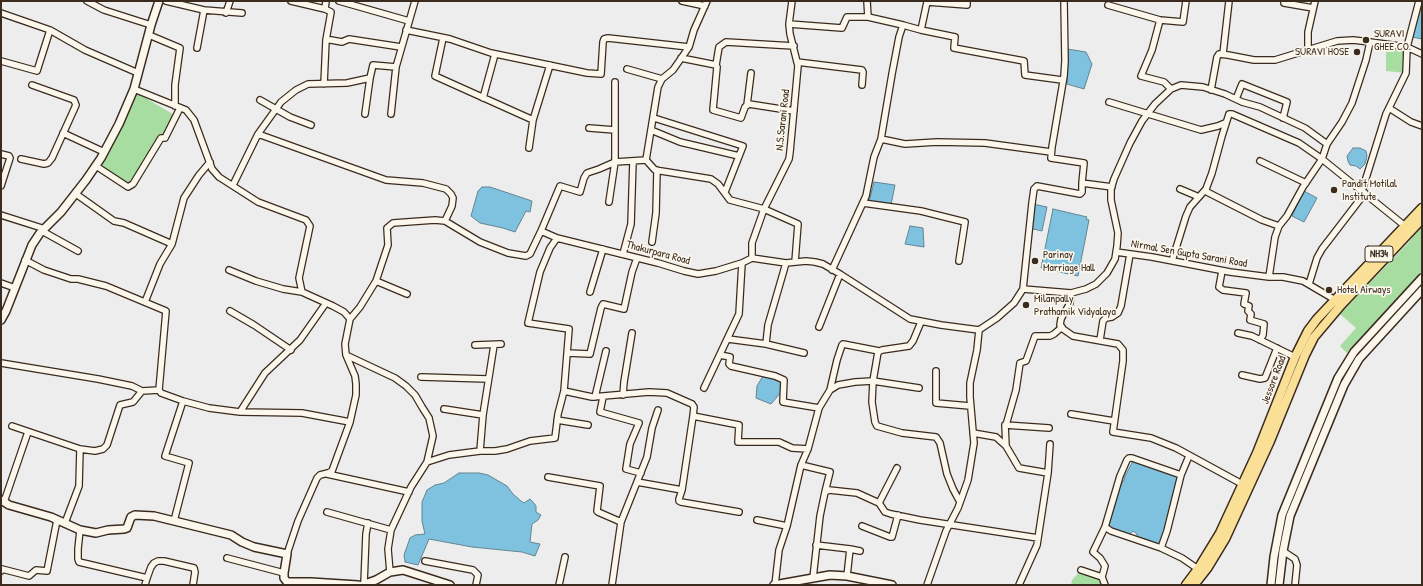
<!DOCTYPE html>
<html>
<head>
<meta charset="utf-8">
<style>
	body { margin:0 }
	#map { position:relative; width:1423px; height:586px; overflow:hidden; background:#ededed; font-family:"Patrick Hand",sans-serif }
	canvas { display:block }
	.frame { position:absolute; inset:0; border:2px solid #3b2a1e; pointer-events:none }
</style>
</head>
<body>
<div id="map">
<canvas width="1423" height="586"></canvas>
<div class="frame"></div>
</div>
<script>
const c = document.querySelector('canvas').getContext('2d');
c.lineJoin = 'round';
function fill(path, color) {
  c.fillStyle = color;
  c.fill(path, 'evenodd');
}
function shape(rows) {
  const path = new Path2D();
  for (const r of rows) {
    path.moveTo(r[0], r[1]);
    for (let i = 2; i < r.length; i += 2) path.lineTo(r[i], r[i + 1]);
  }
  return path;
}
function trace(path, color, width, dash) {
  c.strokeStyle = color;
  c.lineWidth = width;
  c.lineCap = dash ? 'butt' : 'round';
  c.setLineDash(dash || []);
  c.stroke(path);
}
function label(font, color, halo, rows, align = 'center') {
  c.font = font + ' "Patrick Hand",sans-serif';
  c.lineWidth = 3.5;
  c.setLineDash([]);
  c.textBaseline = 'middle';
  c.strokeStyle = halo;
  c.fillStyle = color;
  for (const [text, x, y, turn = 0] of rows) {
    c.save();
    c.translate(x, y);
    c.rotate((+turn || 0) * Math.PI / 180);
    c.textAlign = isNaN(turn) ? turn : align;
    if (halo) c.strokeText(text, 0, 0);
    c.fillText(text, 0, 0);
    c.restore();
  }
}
fill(shape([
	[1386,43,1407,47,1406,73,1386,71],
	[137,93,176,116,129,184,99,166,121,127],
	[1422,226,1422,272,1347,353,1340,346,1356,328,1340,314,1408,243],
	[1081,570,1102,577,1105,585,1071,585,1072,580]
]), '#a7dda0');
const water = shape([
	[1421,1,1422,1,1422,39,1412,37,1421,1],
	[1067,49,1086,52,1092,64,1084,89,1067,84,1067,49],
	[1353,148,1360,148,1366,151,1367,156,1365,164,1360,169,1356,166,1350,165,1348,161,1347,156,1353,148],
	[874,182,895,185,891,205,869,202,874,182],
	[482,187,490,187,532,201,530,212,526,211,515,232,503,228,480,223,471,216,478,191,482,187],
	[1304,191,1317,198,1304,222,1292,216,1304,191],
	[1033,204,1047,207,1042,231,1029,228,1033,204],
	[1053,209,1087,217,1086,219,1089,220,1078,276,1041,268,1053,209],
	[910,226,923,228,924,247,905,244,910,226],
	[763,376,781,380,782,391,771,404,756,398,757,386,763,376],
	[1133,461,1135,461,1179,475,1166,532,1159,544,1137,538,1137,534,1133,531,1129,535,1114,531,1110,527,1108,520,1120,486,1124,480,1125,476,1133,461],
	[459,473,479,473,488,475,507,486,513,494,521,501,524,503,530,499,533,502,536,506,536,512,541,515,538,520,532,524,530,542,540,544,535,556,522,552,472,547,429,539,418,565,405,562,404,555,410,538,415,535,425,534,422,521,422,502,427,490,435,485,444,483,459,473]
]);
fill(water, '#7ec2df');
trace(water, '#638592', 1);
const minor = shape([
	[87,1,104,10,151,25],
	[166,1,204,10,197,48],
	[291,1,325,9,331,12,326,40],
	[339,1,409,21],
	[682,1,705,6],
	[867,1,868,17,903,25],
	[1064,1,1065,61,1064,76,1052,147,1051,158,1084,163,1082,183],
	[1284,1,1284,3,1313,8],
	[1108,5,1160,20,1183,22,1186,1],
	[325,9,326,1],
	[204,10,242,13],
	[1,13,50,30,85,50,138,73],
	[226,13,230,1],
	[1160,20,1152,50,1141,76,1164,82,1171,89],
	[789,24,842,28,847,17,868,17],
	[406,30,450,39,491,53,587,73,601,74,603,42,604,39,608,38,689,47,694,30,707,1],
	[921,30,955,37,954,48,1024,61,1025,75,1062,80],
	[149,35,180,48,175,85,175,106],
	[443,38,435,76,533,120,529,148],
	[1308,50,1308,32,1315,1],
	[1223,54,1229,1],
	[681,58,716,65,719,47,726,42,794,46],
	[1,61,37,71,50,30],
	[797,62,862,70,863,72,862,85],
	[716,65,717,67,713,110,741,118,745,107,749,104,794,111],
	[627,69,662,79],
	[324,84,326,40,331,40,342,42,349,39,401,47],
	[134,89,186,110,194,120,212,169,219,177,258,202,306,220,310,226,299,278,302,292,333,306,344,312,350,319,345,344,346,355,395,378,406,386,415,395,422,407,429,418,433,436,427,462,411,487,391,530,388,549,390,572],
	[1211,90,1217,57,1219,54,1228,55,1254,60,1275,60,1337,41,1353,40,1370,42],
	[483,98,495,54],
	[1236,99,1242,84,1287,102,1283,118],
	[260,100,290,117,311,125],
	[1109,102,1201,130,1218,126,1225,123],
	[747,105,751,73],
	[1389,108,1411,122,1422,126],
	[365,114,370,78,373,65,396,67],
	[391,114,396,67,415,1],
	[654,118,743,146,725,192],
	[533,120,550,65],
	[589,128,615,130],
	[651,130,680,142,739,156],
	[63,133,104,152],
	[258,134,386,180,423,183,446,189,451,194,453,198,452,206,445,221],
	[881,139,905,144,937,142,985,143,1051,152],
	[1,154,9,156,10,158,1,186],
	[21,159,44,164,48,163,52,158,76,105,74,100,32,85],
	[646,160,658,87,662,79,673,70,689,47],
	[1260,161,1306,183],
	[96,166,128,187,133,184,161,138,165,138,180,108],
	[233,185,258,134,281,102,296,90,308,84,347,83,370,78],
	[1180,189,1199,197],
	[1362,191,1386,114,1406,73,1407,47,1419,1],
	[76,194,114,221,124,223,172,244],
	[609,202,615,162,615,82],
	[863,203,921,211,965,222,959,261],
	[1,215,45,229],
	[1405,226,1322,159,1327,144,1342,122,1352,103,1366,60,1370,42,1407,47,1422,54],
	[42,231,78,251],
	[541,231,560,186,580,192,584,178,587,173,599,169,615,162,646,160,655,170,711,179,718,184,730,200,764,209,798,224,795,262],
	[652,242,656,213,657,170],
	[1116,252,1152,257,1230,272,1269,277,1283,277,1303,281,1337,301],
	[623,254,631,224,633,161],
	[752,258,786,263,806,261,815,262,823,264,840,274,910,319,941,325,979,330,997,318,1014,303,1023,289,1071,293,1086,289,1096,284,1107,273,1115,259,1117,246,1118,233,1111,200,1111,189,1114,179,1130,143,1142,121,1155,104,1171,89,1181,85,1203,87,1225,94,1242,102,1260,107,1305,128,1327,144],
	[752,258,752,243,764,209,789,159,790,152,798,66,790,34,789,24,792,1],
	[25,260,44,270,71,279,78,279,106,286,166,311,159,390,161,393,183,401,209,408,240,412],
	[1172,261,1186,216,1190,207,1206,189],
	[229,270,256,281,283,289,302,292],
	[832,270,866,196,874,157,881,139,892,74,899,37,903,25,921,30,927,2,967,5,967,1],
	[1222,271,1219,287,1223,290,1246,293,1244,304,1249,306,1248,311,1251,314,1250,320,1264,324,1263,335,1260,340],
	[1269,277,1275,237,1279,226,1287,216,1303,187,1322,159,1299,143,1232,114,1229,114,1222,136,1212,173,1206,189,1207,192,1262,220,1279,226],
	[376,281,407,294],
	[1,283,15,288],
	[1309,284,1317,258,1322,249,1365,193],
	[1023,289,1032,203,1034,189,1037,186,1080,194,1082,192,1082,183,1112,187],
	[590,292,603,249],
	[1071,293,1070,303,1061,319,1060,325,1063,329,1073,336,1118,344,1123,350,1123,361,1113,432,1151,438,1176,448,1242,484],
	[145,302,160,264,172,244,184,198,199,175,210,162],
	[230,311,254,325,291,350],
	[350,319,360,307,376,281,388,245,387,228,393,223,435,220,445,221,480,242,508,253,526,256,530,254,541,231,557,238,658,263,684,271,698,274,716,271,742,263,752,258],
	[921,322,913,341,909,346,882,350,878,352,873,381,872,402,875,422,877,426,902,433,936,437,940,443,947,474,953,489,960,502],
	[819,327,840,274],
	[1238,333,1252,336,1295,357],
	[728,339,766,344,768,325,786,263],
	[1100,340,1103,321,1106,318,1112,317,1118,313,1121,306,1130,254],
	[766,344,804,353],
	[475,345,501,344],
	[567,353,590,354,601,308,603,304,624,309,632,272,637,258],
	[346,355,355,376,356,384,356,395,350,422],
	[720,355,730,357,729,364,731,366,775,376,784,380,783,402,819,408],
	[1,363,98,379,132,386,142,391,159,390],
	[936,371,936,403,970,406],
	[1242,375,1260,379,1265,378,1277,348],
	[421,377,488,379],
	[704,388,739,314,742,263],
	[830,390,837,360,842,345,843,344,879,351],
	[564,391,592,397,649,392,667,393,692,404,694,407,693,416,739,425,738,442,779,442,792,448,808,449],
	[623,395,624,382,632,333],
	[595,397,606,351],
	[603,397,600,412,639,423,630,444,626,469,641,473],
	[444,409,483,415],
	[1071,414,1114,421],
	[557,420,588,425],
	[1006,425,1016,390,1020,363,1026,361,1035,336,1050,336,1054,334,1062,327],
	[12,426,80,449,95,451,103,449,107,445,120,405,133,402,142,391],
	[973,433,996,437,1006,446,1019,468,1048,473,1037,545,1019,585],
	[1006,446,1005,425,1049,428],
	[480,451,483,415,494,345],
	[427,462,449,455,480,451,495,451,507,449,530,441,555,438,558,414,564,391,569,329,528,323,540,272,550,248,557,238],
	[801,465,830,472,825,492],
	[1048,473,1050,444],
	[327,474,409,492],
	[548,477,600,486,597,511,598,512,621,522,612,585],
	[637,482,682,490,693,416],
	[682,490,679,499,679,501,681,502,739,512],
	[4,502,28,432],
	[879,503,897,468],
	[327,512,391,530],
	[757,520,787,526],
	[174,521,189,463,165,456,183,401],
	[621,522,647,457,652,428,658,410],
	[65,523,79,486,80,449],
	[862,526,890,537,892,537,898,515],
	[1105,527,1120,476,1127,460,1129,458,1132,458,1181,475],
	[80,530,78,549,78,559,79,562,147,578,145,585],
	[816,545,850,549,847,576],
	[1161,548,1167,531,1181,475,1189,456],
	[850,549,860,551],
	[1283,551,1295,559,1297,565,1295,585],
	[287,554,298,521,317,478,320,475,328,473,332,471,350,422,302,413,240,412,265,373,300,340,326,303],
	[227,558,284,573],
	[425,561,473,570,478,575,476,585],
	[1081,570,1102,577],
	[1,571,2,569,29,576,36,570,47,571,57,520],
	[147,578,151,567,154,563,158,561,164,561,194,568,195,572,193,585],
	[813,578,820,516,825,492,829,490,857,493,879,503,885,512,891,514,920,520,1038,538],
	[364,584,366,534,368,523],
	[559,585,565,557],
	[775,585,779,550,787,526,801,465,808,449,819,408,830,390,838,385,855,382,873,381,919,388],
	[927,585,946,531,958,508,968,480,974,443,970,397,970,383,977,350,979,330],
	[1105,585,1102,577,1105,566,1100,558,1093,552,1105,527,1111,531,1161,548,1182,558,1198,569]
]);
const tertiary = shape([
	[1,320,6,311,32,245,40,233,61,212,86,180,101,158,119,124,134,89,151,25,159,1],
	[1,500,9,505,51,517,80,530,96,533,108,530,124,529,127,528,131,517,135,515,154,516,231,535,242,542,254,547,287,554,284,573,284,578,287,582,311,582,358,585],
	[362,585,376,580,390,572,403,570,450,585],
	[774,585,830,575,847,576,892,585],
	[1271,585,1274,557,1282,515,1338,378,1354,352,1422,278],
	[1279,585,1283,551,1290,516,1344,385,1359,359,1422,290]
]);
const primary = shape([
	[1186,585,1198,569,1220,533,1257,453,1295,357,1308,331,1317,319,1422,208],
	[1194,585,1208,567,1225,539,1270,441,1305,355,1314,337,1341,305,1422,219]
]);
trace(minor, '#3b2a1e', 8);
trace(tertiary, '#3b2a1e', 10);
trace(primary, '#3b2a1e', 11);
trace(minor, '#fbf7ec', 5.5);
trace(tertiary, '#fbf7ec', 7);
trace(primary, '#f9e096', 8);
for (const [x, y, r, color] of [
	[1366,40,4,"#3b2a1e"],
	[1357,52,4,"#3b2a1e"],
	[1334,190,4,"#3b2a1e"],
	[1035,261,4,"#3b2a1e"],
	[1329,290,4,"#3b2a1e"],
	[1026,305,4,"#3b2a1e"]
]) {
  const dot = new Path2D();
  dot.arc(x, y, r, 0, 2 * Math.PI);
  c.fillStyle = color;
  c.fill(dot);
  trace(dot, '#fbf7ec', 1.5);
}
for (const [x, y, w] of [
	[1379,254,28]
]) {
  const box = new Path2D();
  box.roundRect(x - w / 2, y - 8, w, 16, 3);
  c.fillStyle = '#fbf7ec';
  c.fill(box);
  trace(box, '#3b2a1e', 1);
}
label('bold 10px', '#3b2a1e', null, [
	["NH34",1379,254]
]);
label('11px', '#3b2a1e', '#fbf7ec', [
	["SURAVI",1374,34],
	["GHEE CO.",1374,47],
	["SURAVI HOSE",1349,52,"right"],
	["Pandit Motilal",1342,184],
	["Institute",1342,197],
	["Parinay",1043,255],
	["Marriage Hall",1043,268],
	["Hotel Airways",1337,290],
	["Milanpally",1034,299],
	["Prathamik Vidyalaya",1034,312]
], 'left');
label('11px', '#3b2a1e', '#fbf7ec', [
	["N.S.Sarani Road",783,120,-84],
	["Thakurpara Road",658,253,15],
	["Nirmal Sen Gupta Sarani Road",1189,254,10],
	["Jessore Road",1274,380,-69]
]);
</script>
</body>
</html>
